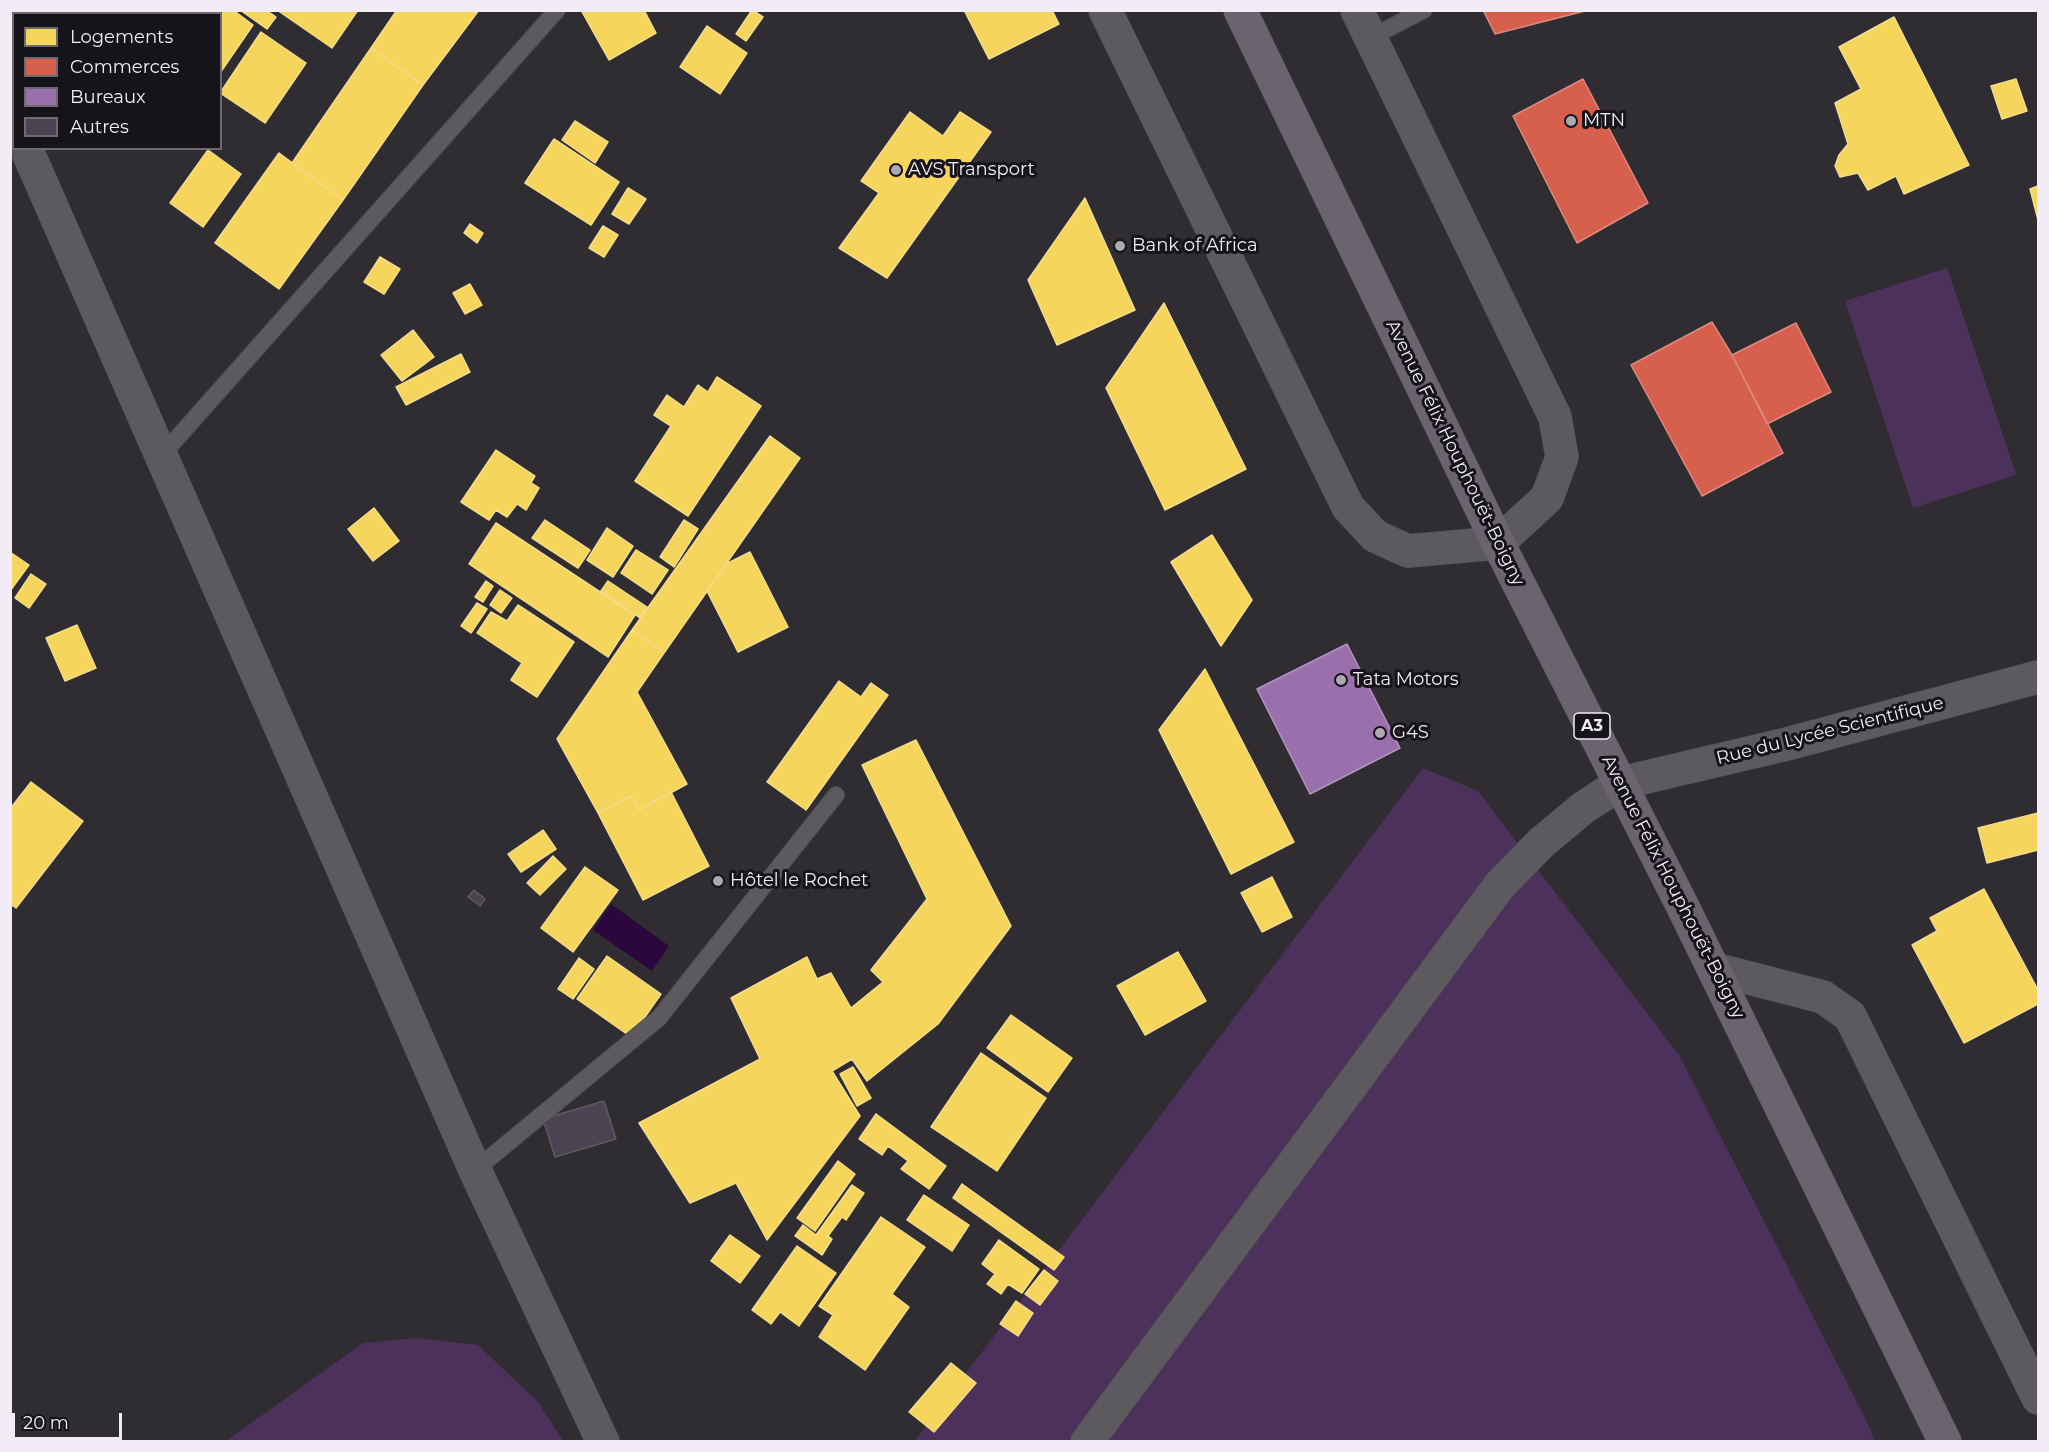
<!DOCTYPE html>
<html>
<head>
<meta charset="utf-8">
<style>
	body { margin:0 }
	#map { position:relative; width:2049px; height:1452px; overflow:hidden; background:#2f2c32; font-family:Montserrat,sans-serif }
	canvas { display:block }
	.frame { position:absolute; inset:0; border:12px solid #f1ecf5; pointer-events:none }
	.legend { position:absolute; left:12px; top:12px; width:210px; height:138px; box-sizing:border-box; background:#161319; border:2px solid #6e6a71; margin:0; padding:8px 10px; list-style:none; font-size:18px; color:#f1ecf5 }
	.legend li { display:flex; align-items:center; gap:12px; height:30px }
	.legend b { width:30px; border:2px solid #6e6a71 }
	.scale { position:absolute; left:12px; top:1413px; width:110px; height:27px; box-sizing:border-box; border:3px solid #f1ecf5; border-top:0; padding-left:8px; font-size:18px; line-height:21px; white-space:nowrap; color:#f1ecf5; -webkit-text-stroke:4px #161319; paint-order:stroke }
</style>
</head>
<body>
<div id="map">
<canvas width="2049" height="1452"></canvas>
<div class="frame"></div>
<ul class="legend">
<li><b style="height:16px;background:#f6d55c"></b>Logements</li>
<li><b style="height:16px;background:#d6604d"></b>Commerces</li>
<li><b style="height:16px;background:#9970ab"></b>Bureaux</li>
<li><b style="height:16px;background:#4b4351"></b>Autres</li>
</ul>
<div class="scale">20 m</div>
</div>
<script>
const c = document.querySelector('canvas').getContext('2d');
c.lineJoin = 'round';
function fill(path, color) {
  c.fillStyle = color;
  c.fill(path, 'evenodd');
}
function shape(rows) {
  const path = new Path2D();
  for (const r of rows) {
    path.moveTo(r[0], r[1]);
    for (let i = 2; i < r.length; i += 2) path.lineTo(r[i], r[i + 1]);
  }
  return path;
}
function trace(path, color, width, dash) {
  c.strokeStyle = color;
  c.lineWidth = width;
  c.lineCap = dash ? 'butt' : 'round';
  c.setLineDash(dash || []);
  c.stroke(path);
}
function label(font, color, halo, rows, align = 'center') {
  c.font = font + ' Montserrat,sans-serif';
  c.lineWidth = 6;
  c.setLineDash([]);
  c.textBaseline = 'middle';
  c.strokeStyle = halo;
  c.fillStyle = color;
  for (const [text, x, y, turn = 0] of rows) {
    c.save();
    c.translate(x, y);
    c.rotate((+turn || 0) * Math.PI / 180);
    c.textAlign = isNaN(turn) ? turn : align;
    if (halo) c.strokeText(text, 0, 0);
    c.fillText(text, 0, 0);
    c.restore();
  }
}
fill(shape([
	[1947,268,2016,475,1913,508,1845,301],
	[1423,768,1478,791,1679,1055,1866,1420,1875,1441,914,1442],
	[416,1338,478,1345,538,1402,563,1441,226,1441,363,1343]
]), '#4c325b');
fill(shape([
	[611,904,669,946,652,971,593,930]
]), '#2b073d');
const homes = shape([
	[211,10,233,10,253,25,220,73,220,14,209,14,211,10],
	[240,10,266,10,276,17,267,29,240,10],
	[277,10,358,10,332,48,277,10],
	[397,10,479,10,423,85,371,48,397,10],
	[581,10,644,10,656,33,609,60,581,10],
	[752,10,763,17,746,41,736,34,752,10],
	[964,10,1052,10,1059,24,989,59,964,10],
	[1894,17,1969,165,1904,194,1896,176,1868,190,1858,173,1840,177,1835,166,1839,155,1848,144,1835,103,1861,89,1839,47,1894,17],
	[707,26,747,53,720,94,680,67,707,26],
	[261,32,306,63,265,123,220,93,261,32],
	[371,48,423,85,343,200,292,163,371,48],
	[2016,79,2027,111,2002,119,1991,86,2016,79],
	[910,112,943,136,960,112,991,132,887,278,839,248,879,193,861,181,910,112],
	[575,121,608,142,595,163,562,140,575,121],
	[554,139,619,182,591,225,525,183,554,139],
	[208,150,241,174,203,227,170,203,208,150],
	[279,153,343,200,279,289,215,243,279,153],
	[2038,186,2038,220,2030,189,2038,186],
	[628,188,646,199,629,224,612,214,628,188],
	[1085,198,1135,310,1057,345,1028,280,1085,198],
	[470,224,483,233,477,243,464,233,470,224],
	[603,226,618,235,604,257,589,248,603,226],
	[380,257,400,269,384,294,364,282,380,257],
	[470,284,482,305,465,314,453,293,470,284],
	[1164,303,1246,469,1165,510,1106,388,1164,303],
	[413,330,434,357,402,381,381,355,413,330],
	[461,354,470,372,406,405,396,387,461,354],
	[717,377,761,406,688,516,635,481,671,426,654,415,667,395,684,407,698,385,708,392,717,377],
	[770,436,800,458,664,653,632,630,770,436],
	[496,450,535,476,531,483,539,488,526,510,517,504,507,517,496,510,489,520,461,502,496,450],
	[374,508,399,541,373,561,348,529,374,508],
	[545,520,590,550,578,568,532,538,545,520],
	[684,520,698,529,674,567,660,557,684,520],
	[496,523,635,615,608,657,469,564,496,523],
	[607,528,633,546,613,577,587,560,607,528],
	[1212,535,1252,600,1221,646,1171,562,1212,535],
	[636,550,668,570,652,594,621,573,636,550],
	[10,552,29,565,10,591,10,552],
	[750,552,788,627,738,652,707,591,726,564,750,552],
	[31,574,46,584,29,608,15,598,31,574],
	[486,581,493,586,483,602,475,597,486,581],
	[608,581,647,607,640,618,601,591,608,581],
	[500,590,512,598,501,613,490,605,500,590],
	[477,603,487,609,471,633,461,626,477,603],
	[518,605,574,642,537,697,511,680,522,663,477,633,491,612,507,621,518,605],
	[77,625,96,668,65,681,46,638,77,625],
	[632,630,664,653,637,692,687,784,639,810,631,796,598,813,557,739,632,630],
	[1205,669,1294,842,1231,874,1159,730,1205,669],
	[839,681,861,697,871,683,888,695,806,810,767,782,839,681],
	[916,740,1011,926,938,1024,867,1081,852,1059,832,1071,860,1116,767,1240,736,1183,690,1203,639,1123,760,1059,731,998,807,957,817,979,831,973,851,1008,883,982,871,970,927,899,862,765,916,740],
	[31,782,83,821,16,908,10,904,10,809,31,782],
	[671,792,709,866,643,900,598,813,631,796,639,810,671,792],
	[2038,813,2038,850,1987,863,1978,828,2038,813],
	[543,830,556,849,521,872,508,854,543,830],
	[553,856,566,869,540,895,527,883,553,856],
	[585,867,618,890,573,952,541,928,585,867],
	[1272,877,1292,917,1262,932,1241,893,1272,877],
	[1984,889,2038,990,2038,1004,1964,1043,1912,945,1937,931,1930,918,1984,889],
	[1178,952,1206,1001,1145,1035,1117,986,1178,952],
	[607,956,661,994,631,1037,577,999,607,956],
	[579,958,594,969,573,999,558,989,579,958],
	[1011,1015,1072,1058,1048,1092,987,1048,1011,1015],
	[981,1053,1046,1098,997,1171,931,1127,981,1053],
	[853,1067,871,1098,857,1106,840,1074,853,1067],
	[876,1114,946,1166,929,1189,901,1169,908,1161,888,1146,882,1155,859,1139,876,1114],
	[838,1161,855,1174,815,1231,797,1218,838,1161],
	[962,1184,1064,1257,1054,1270,953,1198,962,1184],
	[852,1185,864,1193,846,1220,842,1217,828,1236,832,1239,822,1255,795,1236,803,1225,816,1235,852,1185],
	[924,1195,969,1225,952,1251,907,1220,924,1195],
	[881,1217,925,1247,892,1294,909,1307,865,1370,819,1337,833,1315,819,1306,881,1217],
	[730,1235,760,1256,740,1283,711,1261,730,1235],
	[999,1240,1039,1269,1022,1293,1008,1284,1001,1294,987,1284,995,1274,982,1264,999,1240],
	[797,1246,836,1273,799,1326,780,1312,771,1324,752,1310,797,1246],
	[1044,1270,1058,1281,1040,1305,1025,1294,1044,1270],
	[1016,1301,1033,1313,1018,1336,1000,1324,1016,1301],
	[951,1363,976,1383,934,1432,909,1412,951,1363]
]);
fill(homes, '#f6d55c');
trace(homes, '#f4dc8a', 1.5);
const shops = shape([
	[1483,10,1589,10,1495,34,1483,10],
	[1583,79,1648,203,1577,243,1513,116,1583,79],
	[1712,322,1732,355,1783,453,1702,496,1631,365,1712,322],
	[1796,323,1831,392,1767,424,1732,355,1796,323]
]);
fill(shops, '#d6604d');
trace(shops, '#de8a7f', 1.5);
const offices = shape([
	[1347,644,1400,748,1310,794,1257,689,1347,644]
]);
fill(offices, '#9970ab');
trace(offices, '#b395c1', 1.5);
const building = shape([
	[474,890,485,899,480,906,468,897,474,890],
	[604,1101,616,1139,555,1157,543,1119,604,1101]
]);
fill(building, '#4b4351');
trace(building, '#5e5b60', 1.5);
const service = shape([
	[1370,38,1424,10],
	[162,455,557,10],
	[475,1170,659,1018,836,795]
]);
const minor = shape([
	[1105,10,1348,507,1375,536,1408,551,1498,543,1547,498,1562,457,1555,417,1357,10],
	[10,114,14,120],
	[26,148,475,1170,603,1442],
	[1714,969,1823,997,1850,1016,2038,1398],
	[1087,1442,1500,885,1541,843,1583,808,1621,783]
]);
const tertiary = shape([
	[1621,783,1787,744,2038,677]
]);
const trunk = shape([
	[1240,10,1498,543,1683,907,1945,1442]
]);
trace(service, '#4b484e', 18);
trace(minor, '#4b484e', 34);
trace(tertiary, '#4b484e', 34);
trace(trunk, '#4b484e', 34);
trace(service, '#5d5a5f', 16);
trace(minor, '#5d5a5f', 33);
trace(tertiary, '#5d5a5f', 33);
trace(trunk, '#6a6470', 33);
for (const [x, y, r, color] of [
	[1571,121,6,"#ada9b1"],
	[896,170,6,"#ada9b1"],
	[1120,246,6,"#ada9b1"],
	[1341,680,6,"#ada9b1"],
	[1380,733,6,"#ada9b1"],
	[718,881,6,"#ada9b1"]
]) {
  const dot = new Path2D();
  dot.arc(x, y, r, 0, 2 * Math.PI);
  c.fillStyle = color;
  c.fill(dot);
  trace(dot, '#161319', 2);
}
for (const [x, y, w] of [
	[1592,726,36]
]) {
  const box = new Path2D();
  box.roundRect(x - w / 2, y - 13, w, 26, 4.5);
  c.fillStyle = '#161319';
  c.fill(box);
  trace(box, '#f1ecf5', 1.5);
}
label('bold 16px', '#f1ecf5', null, [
	["A3",1592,726]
]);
label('18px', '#f1ecf5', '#161319', [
	["MTN",1583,121],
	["AVS Transport",908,170],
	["Bank of Africa",1132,246],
	["Tata Motors",1353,680],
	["G4S",1392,733],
	["Hôtel le Rochet",730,881]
], 'left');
label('18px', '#f1ecf5', '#161319', [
	["Avenue Félix Houphouët-Boigny",1455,453,64],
	["Rue du Lycée Scientifique",1830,731,-14],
	["Avenue Félix Houphouët-Boigny",1673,887,63]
]);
</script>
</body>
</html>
